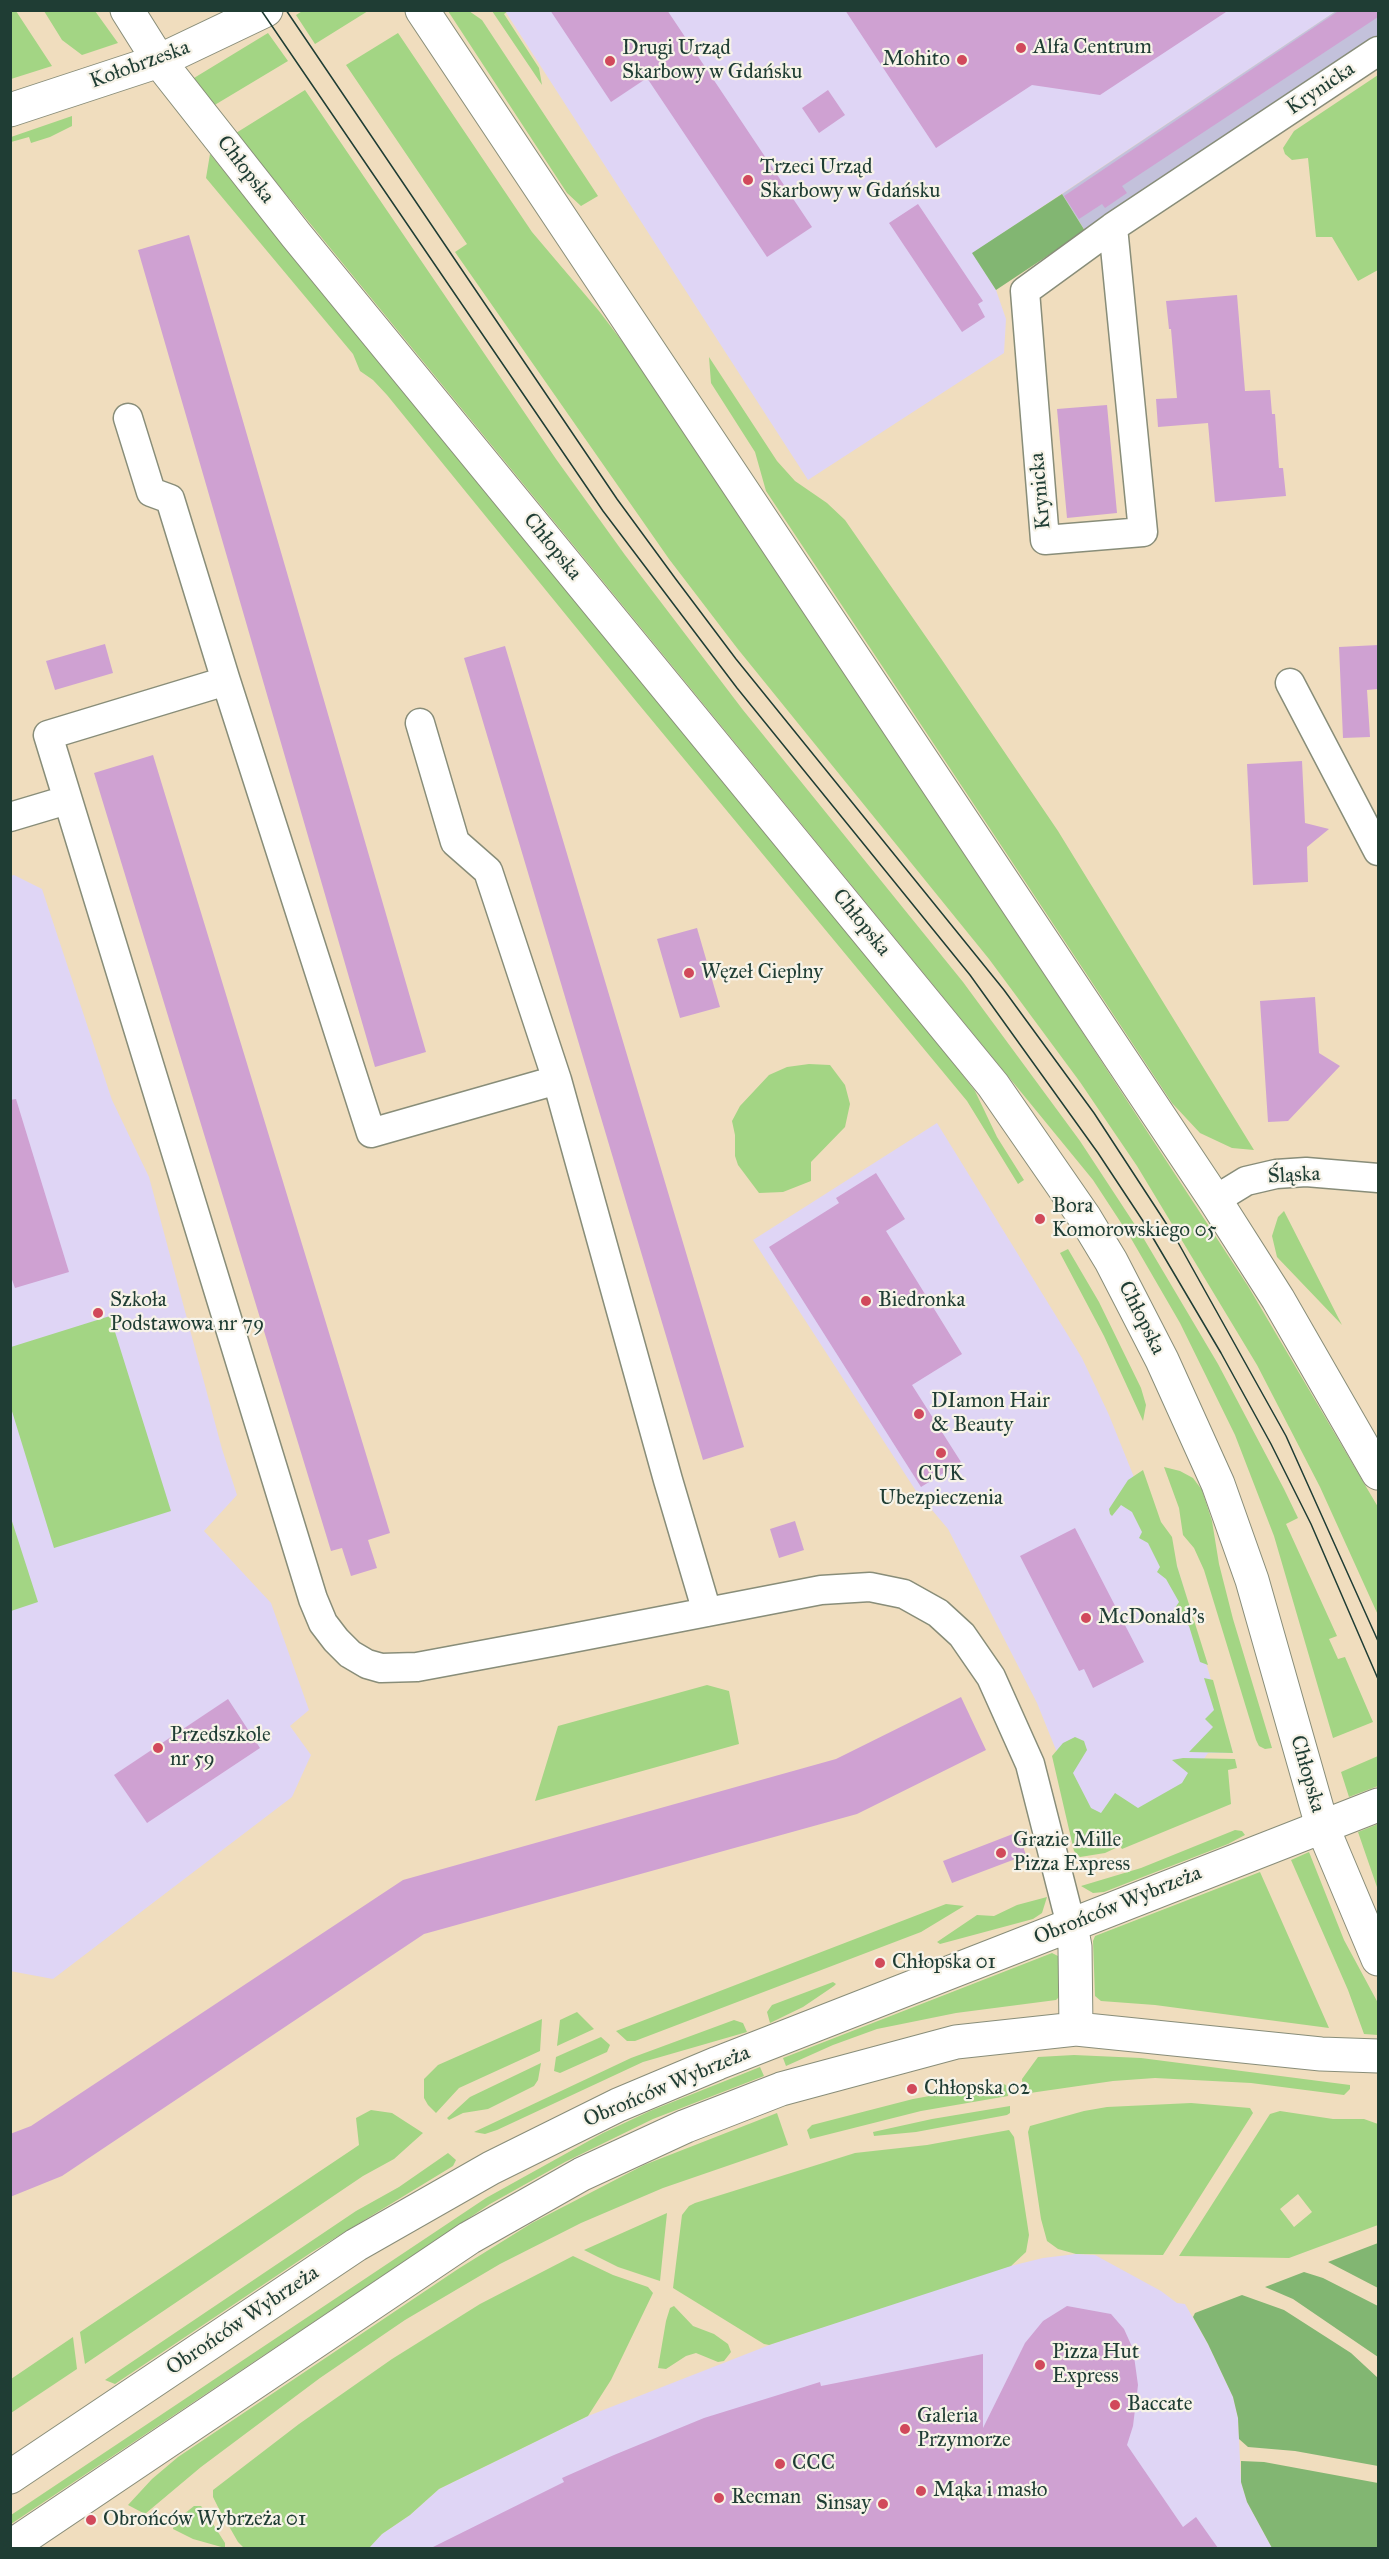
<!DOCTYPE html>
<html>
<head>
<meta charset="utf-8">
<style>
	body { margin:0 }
	#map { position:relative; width:1389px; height:2559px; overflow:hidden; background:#f0ddbe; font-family:"IM FELL Great Primer",serif }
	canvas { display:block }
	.frame { position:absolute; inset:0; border:12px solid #1f3d34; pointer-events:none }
</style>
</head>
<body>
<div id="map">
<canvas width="1389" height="2559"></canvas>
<div class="frame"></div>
</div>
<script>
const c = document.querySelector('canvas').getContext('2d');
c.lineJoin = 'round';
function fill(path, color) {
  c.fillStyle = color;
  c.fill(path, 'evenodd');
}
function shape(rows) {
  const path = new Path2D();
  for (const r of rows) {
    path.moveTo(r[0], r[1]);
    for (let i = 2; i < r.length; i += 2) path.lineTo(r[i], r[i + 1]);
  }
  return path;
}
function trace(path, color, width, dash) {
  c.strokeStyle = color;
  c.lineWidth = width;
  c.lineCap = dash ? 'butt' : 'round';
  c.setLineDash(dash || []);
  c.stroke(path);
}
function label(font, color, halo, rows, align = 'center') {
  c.font = font + ' "IM FELL Great Primer",serif';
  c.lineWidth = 4.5;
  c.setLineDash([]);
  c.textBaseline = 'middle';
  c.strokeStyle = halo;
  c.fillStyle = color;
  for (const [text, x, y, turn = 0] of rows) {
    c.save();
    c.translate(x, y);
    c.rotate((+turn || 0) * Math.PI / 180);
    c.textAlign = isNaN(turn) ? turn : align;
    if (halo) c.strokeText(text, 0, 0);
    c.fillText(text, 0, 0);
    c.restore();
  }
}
fill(shape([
	[505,11,1336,11,973,253,996,290,1006,319,1004,353,808,480],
	[14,875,42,889,112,1100,149,1177,222,1449,237,1495,204,1531,271,1603,309,1710,290,1726,311,1755,292,1797,53,1979,10,1971,10,876],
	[937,1123,1082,1358,1109,1415,1142,1497,1177,1566,1233,1753,1208,1753,1184,1788,1112,1829,1087,1812,1056,1750,1037,1703,948,1529,916,1491,753,1240],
	[1076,2254,1095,2255,1161,2291,1177,2303,1185,2304,1208,2344,1233,2397,1238,2418,1241,2482,1247,2502,1272,2548,369,2548,382,2534,410,2515,439,2489,588,2416,772,2344,994,2270,1043,2258]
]), '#dfd5f5');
fill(shape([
	[1336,11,1378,11,1378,35,1127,202,1087,234,1062,194]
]), '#c3c1db');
fill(shape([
	[304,10,368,10,368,11,315,44,296,15],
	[10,11,16,11,52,66,11,79],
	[44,11,95,11,118,43,82,55,62,40],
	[448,11,469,11,482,20,598,196,581,206,567,193],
	[492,11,508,11,504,14,539,68,542,85],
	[268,33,288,61,213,106,194,78],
	[398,33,532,232,599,311,631,353,1062,1001,1248,1286,1378,1507,1378,1615,1320,1487,1257,1365,1137,1166,1080,1082,989,959,737,648,669,559,455,252,467,244,346,65],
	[1378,75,1378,270,1358,281,1332,237,1316,237,1308,158,1292,160,1285,154,1283,148,1294,131],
	[305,90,556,459,625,555,743,710,963,982,1080,1141,1141,1234,1218,1364,1284,1489,1298,1518,1286,1524,1337,1636,1329,1639,1338,1659,1345,1657,1373,1722,1333,1738,1274,1536,1235,1435,1180,1323,1129,1235,1093,1180,236,133],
	[72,116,72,126,50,137,31,143,29,137,11,142,11,137],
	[210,154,937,1042,975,1091,997,1137,1024,1180,1018,1184,967,1101,636,701,387,395,373,380,360,371,353,354,206,178],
	[709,357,777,461,795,481,827,503,845,520,942,660,1058,831,1254,1150,1232,1148,1200,1133,1172,1103,766,491,755,452,711,383],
	[809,1064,830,1065,845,1085,850,1104,845,1127,811,1162,811,1181,783,1192,759,1193,738,1165,735,1156,735,1135,732,1121,740,1106,769,1075,787,1067],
	[1284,1211,1342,1325,1277,1257,1272,1236,1278,1217],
	[1068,1249,1099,1302,1141,1388,1146,1405,1143,1421,1104,1336,1060,1253],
	[110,1316,171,1511,54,1548,11,1408,11,1347],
	[1164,1467,1180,1471,1193,1478,1202,1490,1212,1521,1219,1564,1233,1619,1272,1748,1265,1749,1259,1746,1256,1740,1204,1570,1194,1548,1183,1535,1179,1508],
	[1143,1470,1161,1522,1172,1537,1177,1566,1208,1665,1200,1662,1189,1626,1173,1611,1179,1602,1166,1579,1157,1572,1160,1567,1148,1543,1139,1538,1142,1532,1132,1512,1121,1505,1112,1516,1110,1514,1109,1509,1128,1480],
	[10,1515,38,1602,11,1611,10,1610],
	[1204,1678,1213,1680,1233,1753,1189,1752,1213,1727,1205,1719,1214,1710],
	[707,1685,729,1691,739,1744,535,1801,558,1726],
	[1075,1737,1084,1741,1087,1750,1073,1773,1091,1808,1101,1813,1115,1793,1138,1808,1182,1783,1188,1773,1172,1760,1183,1758,1235,1759,1237,1768,1228,1770,1231,1804,1122,1849,1120,1846,1105,1853,1080,1857,1074,1851,1052,1756,1063,1743],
	[1378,1756,1378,1786,1349,1797,1341,1772],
	[1378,1824,1378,1890,1358,1832],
	[1235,1830,1242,1831,1245,1835,1228,1844,1104,1892,1093,1893,1081,1886,1141,1868],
	[1309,1852,1344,1940,1378,2003,1378,2035,1364,2034,1348,1990,1291,1860],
	[1260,1872,1329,2028,1155,2005,1101,2001,1095,1996,1093,1941,1095,1936],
	[1047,1897,1042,1913,1033,1919,940,1944,937,1942,977,1915,994,1916,1017,1905],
	[946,1904,964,1906,921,1932,635,2041,627,2041,616,2031],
	[1052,1953,1058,1956,1059,1960,1059,1997,1056,2000,956,2013,877,2029,833,2045,786,2066,783,2058],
	[833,1982,836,1984,834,1986,803,2007,770,2023,767,2012,772,2005],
	[577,2012,594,2029,557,2046,560,2020],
	[542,2019,540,2051,459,2088,436,2113,428,2105,424,2098,424,2079,438,2065],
	[734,2020,743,2023,747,2032,643,2062,497,2130,485,2134,474,2132,631,2058],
	[601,2037,610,2045,607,2052,560,2073,554,2071,556,2057],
	[1074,2055,1141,2058,1350,2085,1350,2089,1344,2095,1251,2083,1155,2078,1113,2081,1023,2094,1022,2079,1038,2057],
	[541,2063,538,2080,534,2086,488,2109,463,2113,449,2120,447,2118,470,2097],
	[760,2067,764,2076,653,2119,565,2162,490,2204,11,2524,11,2515,486,2198,603,2133,650,2111],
	[1001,2083,1006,2085,1008,2096,921,2111,810,2139,807,2130,812,2125,913,2099],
	[1191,2103,1250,2108,1253,2113,1163,2255,1076,2254,1058,2249,1047,2241,1041,2219,1028,2132,1030,2126,1084,2111,1107,2107],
	[1010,2106,1010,2113,1007,2115,916,2132,874,2136,873,2132,932,2119],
	[371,2110,392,2113,423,2133,394,2159,363,2176,85,2364,80,2332,359,2145,356,2118],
	[1280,2111,1333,2119,1364,2119,1378,2124,1378,2225,1289,2258,1179,2256,1270,2114],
	[1298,2194,1312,2212,1294,2227,1280,2209],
	[777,2113,788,2145,663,2188,581,2223,500,2264,405,2320,320,2378,201,2467,145,2514,128,2505,152,2479,178,2457,458,2269,532,2223,644,2165],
	[1009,2130,1014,2137,1029,2235,1026,2252,1011,2266,769,2345,764,2344,673,2288,682,2215,689,2206,695,2203,855,2153,927,2145],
	[448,2153,456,2160,453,2166,312,2252,115,2384,105,2380,356,2211,399,2187],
	[667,2213,660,2281,618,2267,584,2250],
	[573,2256,613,2275,648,2287,653,2293,611,2380,588,2416,439,2489,410,2515,382,2534,369,2548,244,2548,238,2542,218,2507,213,2497,213,2490,299,2424,392,2359,480,2304],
	[674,2306,693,2326,714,2334,728,2344,731,2352,724,2361,718,2362,696,2353,686,2356,666,2369,658,2368,666,2321,670,2308],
	[73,2337,77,2369,11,2413,11,2379],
	[194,2506,201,2506,206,2513,225,2543,225,2548,193,2539,173,2529,174,2522]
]), '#a3d584');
fill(shape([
	[1062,194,1085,231,996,290,972,253],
	[1378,2243,1378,2288,1328,2262],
	[1304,2272,1323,2278,1378,2306,1378,2357,1293,2299,1265,2287],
	[1242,2295,1284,2310,1351,2353,1378,2378,1378,2466,1295,2451,1248,2447,1239,2439,1238,2418,1233,2397,1208,2344,1193,2317,1195,2313],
	[1241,2461,1264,2462,1378,2483,1378,2548,1272,2548,1247,2502,1241,2482]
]), '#82b672');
fill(shape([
	[550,10,667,10,812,227,767,257,647,78,611,102],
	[845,10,1229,10,1100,95,1032,85,936,148],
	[1340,10,1378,10,1378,17,1122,186,1127,193,1105,208,1102,204,1079,219,1064,196],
	[828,90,845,115,819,133,802,108],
	[918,204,983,301,978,304,985,317,962,332,889,223],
	[189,235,426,1052,375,1067,138,250],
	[1237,295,1245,391,1270,390,1272,414,1275,414,1279,468,1283,468,1286,496,1215,502,1208,423,1158,427,1156,399,1177,398,1171,329,1169,329,1166,301],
	[1107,405,1117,513,1067,518,1057,409],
	[105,644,113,673,55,690,46,661],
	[1378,645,1378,689,1367,690,1370,737,1343,738,1339,647],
	[505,646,744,1447,703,1460,464,658],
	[153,755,390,1533,368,1540,377,1568,351,1576,342,1548,331,1551,94,773],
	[1302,761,1305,823,1329,829,1307,847,1308,882,1253,885,1247,764],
	[697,928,720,1007,680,1018,657,939],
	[1315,997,1319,1053,1340,1066,1288,1121,1268,1122,1260,1001],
	[16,1099,69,1272,15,1288,10,1274,10,1100],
	[876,1173,905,1219,886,1231,962,1354,912,1385,961,1462,921,1487,769,1247,839,1203,836,1198],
	[795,1521,804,1550,779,1558,770,1529],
	[1075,1528,1144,1662,1093,1688,1084,1669,1079,1671,1020,1556],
	[961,1697,986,1750,857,1814,424,1934,62,2176,10,2197,10,2134,31,2126,403,1880,836,1759],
	[228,1699,260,1748,147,1823,114,1775],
	[1018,1832,1026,1855,952,1883,943,1861],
	[1067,2306,1111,2314,1124,2329,1133,2349,1138,2385,1133,2426,1127,2445,1183,2527,1196,2517,1218,2548,431,2548,564,2482,562,2478,614,2455,704,2418,820,2382,821,2386,983,2354,983,2428,1025,2343,1043,2321]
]), '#cfa1d2');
const street = shape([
	[1113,227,1143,532,1045,540,1025,291,1113,227,1378,51],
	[128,418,151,492,170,499,226,681],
	[1290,683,1378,851],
	[420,723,455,842,488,871,557,1080],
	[10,817,67,800],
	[1215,1200,1246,1181,1276,1174,1306,1172,1378,1178],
	[707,1612,668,1480,557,1080,371,1133,226,681,48,735,313,1599,323,1623,336,1640,350,1654,367,1664,381,1668,417,1667,557,1641,821,1590,870,1587,904,1594,938,1613,962,1635,991,1677,1030,1764,1071,1925]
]);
const secondary = shape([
	[127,10,159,61,296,235,993,1085,1085,1218,1111,1261,1162,1360,1218,1484,1252,1580,1322,1826,1378,1959],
	[422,10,1215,1200,1278,1299,1378,1473],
	[10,110,159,61,266,10],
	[1071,1925,1075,1947,1076,2029],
	[10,2477,356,2245,491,2168,618,2105,718,2063,1378,1805],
	[10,2547,469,2238,582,2174,686,2126,781,2089,956,2042,1076,2029,1321,2054,1378,2056]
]);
trace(street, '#888d79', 31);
trace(secondary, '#888d79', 35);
trace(street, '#fff', 28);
trace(secondary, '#fff', 33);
trace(shape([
	[261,10,603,511,737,688,970,975,1098,1153,1143,1221,1221,1353,1271,1444,1311,1524,1378,1679],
	[286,10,617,499,675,578,736,659,1004,990,1094,1113,1175,1237,1286,1436,1378,1641]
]), '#1f3d34', 1.5);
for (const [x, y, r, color] of [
	[1021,48,6,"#d1495b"],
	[962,60,6,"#d1495b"],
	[610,61,6,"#d1495b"],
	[748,180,6,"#d1495b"],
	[689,973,6,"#d1495b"],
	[1040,1219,6,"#d1495b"],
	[866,1301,6,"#d1495b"],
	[98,1313,6,"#d1495b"],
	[919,1414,6,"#d1495b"],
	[941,1453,6,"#d1495b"],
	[1086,1618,6,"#d1495b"],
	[158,1748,6,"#d1495b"],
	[1001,1853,6,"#d1495b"],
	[880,1963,6,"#d1495b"],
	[912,2089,6,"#d1495b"],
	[1040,2365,6,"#d1495b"],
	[1115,2405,6,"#d1495b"],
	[905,2429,6,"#d1495b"],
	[780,2464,6,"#d1495b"],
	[921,2491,6,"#d1495b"],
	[719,2498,6,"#d1495b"],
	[883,2504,6,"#d1495b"],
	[91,2520,6,"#d1495b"]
]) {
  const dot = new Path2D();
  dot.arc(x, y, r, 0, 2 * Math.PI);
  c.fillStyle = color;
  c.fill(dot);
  trace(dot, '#f7f3e8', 2);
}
label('21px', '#1f3d34', '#f7f3e8', [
	["Alfa Centrum",1033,48],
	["Drugi Urząd",622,49],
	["Skarbowy w Gdańsku",622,73],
	["Mohito",950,60,"right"],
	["Trzeci Urząd",760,168],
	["Skarbowy w Gdańsku",760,192],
	["Węzeł Cieplny",701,973],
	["Bora",1052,1207],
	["Komorowskiego 05",1052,1231],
	["Szkoła",110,1301],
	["Podstawowa nr 79",110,1325],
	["Biedronka",878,1301],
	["DIamon Hair",931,1402],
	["& Beauty",931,1426],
	["CUK",941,1475,"center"],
	["Ubezpieczenia",941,1499,"center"],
	["McDonald's",1098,1618],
	["Przedszkole",170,1736],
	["nr 59",170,1760],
	["Grazie Mille",1013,1841],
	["Pizza Express",1013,1865],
	["Chłopska 01",892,1963],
	["Chłopska 02",924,2089],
	["Pizza Hut",1052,2353],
	["Express",1052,2377],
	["Baccate",1127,2405],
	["Galeria",917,2417],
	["Przymorze",917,2441],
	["CCC",792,2464],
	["Mąka i masło",933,2491],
	["Recman",731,2498],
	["Sinsay",871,2504,"right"],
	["Obrońców Wybrzeża 01",103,2520]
], 'left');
label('21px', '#1f3d34', '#f7f3e8', [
	["Kołobrzeska",140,65,-20],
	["Krynicka",1321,89,-34],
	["Chłopska",245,170,52],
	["Krynicka",1041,491,-95],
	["Chłopska",552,547,51],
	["Chłopska",861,923,51],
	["Śląska",1294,1176,-3],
	["Chłopska",1141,1318,63],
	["Chłopska",1307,1774,74],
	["Obrońców Wybrzeża",1118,1906,-22],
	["Obrońców Wybrzeża",667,2087,-23],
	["Obrońców Wybrzeża",243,2321,-34]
]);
</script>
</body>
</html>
